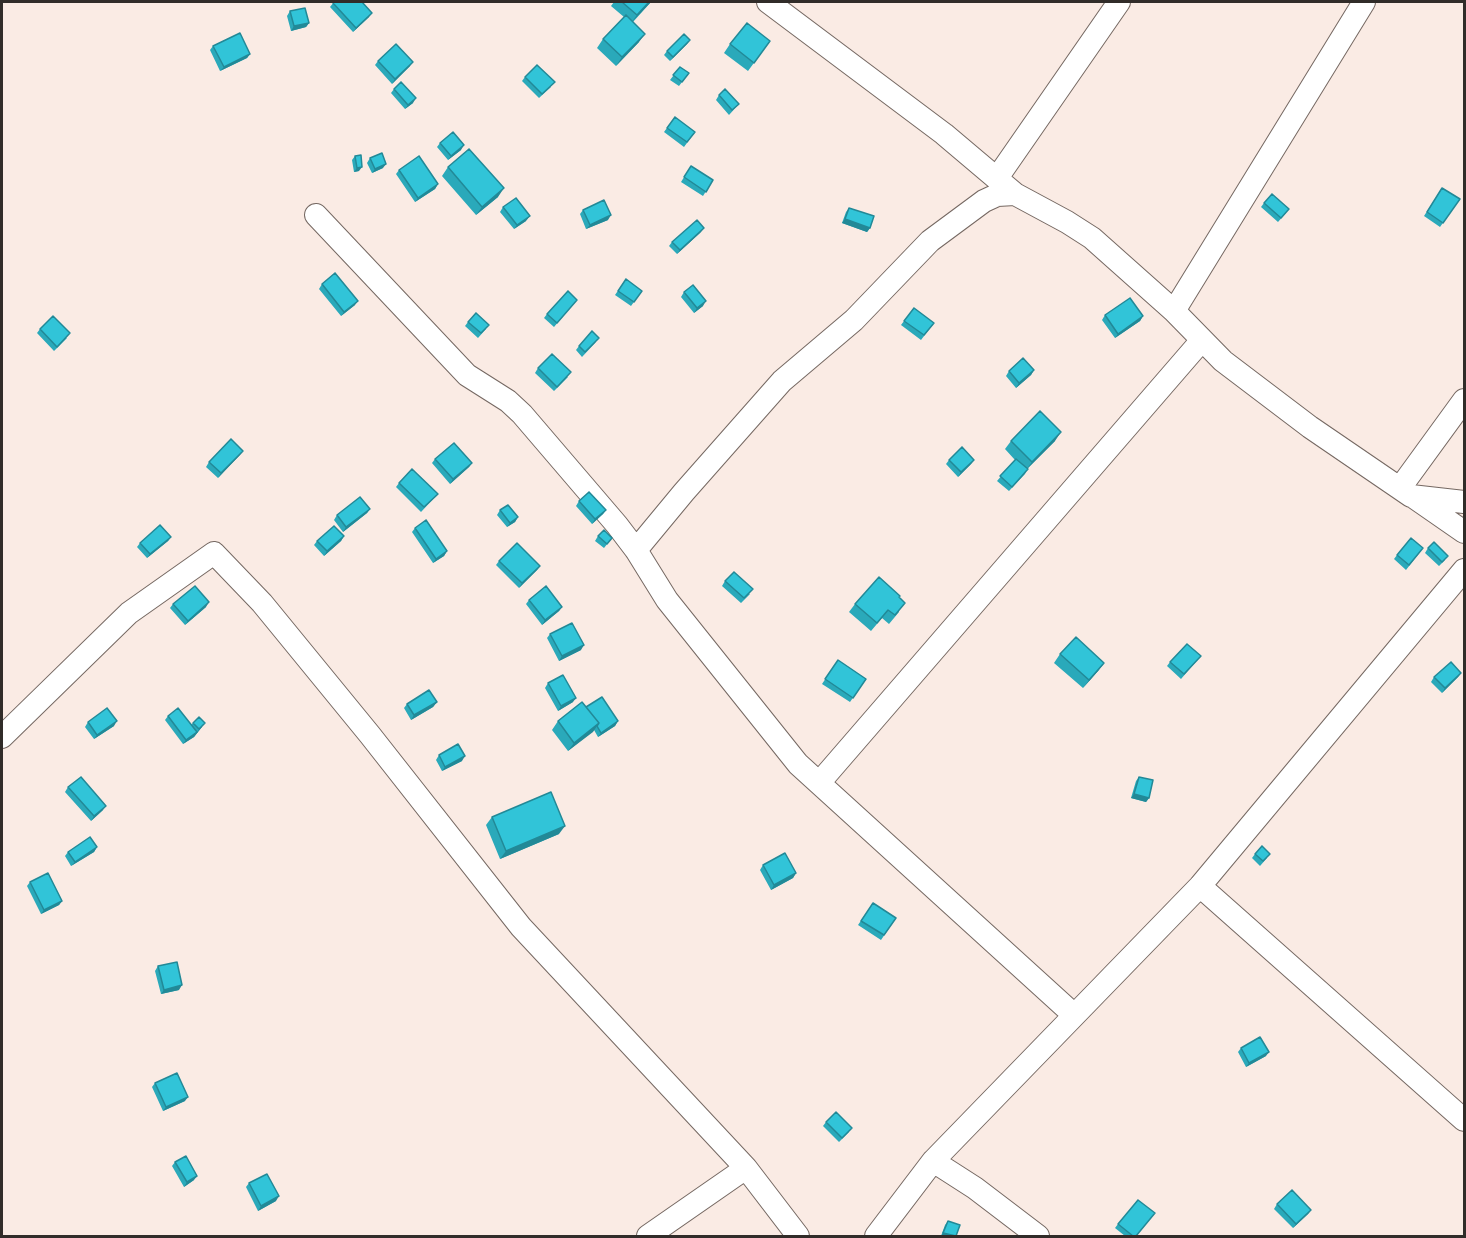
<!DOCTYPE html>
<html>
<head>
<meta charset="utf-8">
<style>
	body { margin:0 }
	#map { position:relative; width:1466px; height:1238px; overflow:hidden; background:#faebe4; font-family:Roboto,sans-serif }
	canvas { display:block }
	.frame { position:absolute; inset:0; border:3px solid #312c29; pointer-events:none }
</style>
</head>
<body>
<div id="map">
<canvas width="1466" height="1238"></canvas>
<div class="frame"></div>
</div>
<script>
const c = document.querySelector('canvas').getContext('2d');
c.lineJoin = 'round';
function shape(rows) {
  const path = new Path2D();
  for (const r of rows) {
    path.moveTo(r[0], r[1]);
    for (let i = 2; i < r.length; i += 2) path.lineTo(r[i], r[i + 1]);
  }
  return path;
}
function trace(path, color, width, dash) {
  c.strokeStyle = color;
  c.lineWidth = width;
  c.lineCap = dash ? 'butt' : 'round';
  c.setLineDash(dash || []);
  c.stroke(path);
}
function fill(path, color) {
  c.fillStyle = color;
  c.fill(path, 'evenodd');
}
const street = shape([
	[768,2,944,134,1015,194],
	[997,178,1119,2],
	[316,215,467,375,508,401,522,414,617,525,636,550,667,600,798,764,1074,1015],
	[1174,311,1364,2],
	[1400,488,1464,400],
	[1415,498,1464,532],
	[636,550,684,492,782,381,854,320,930,241,984,201,997,195,1015,194,1067,222,1092,238,1174,311,1223,361,1310,427,1411,496,1464,502],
	[2,737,129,613,214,553,262,603,370,735,521,927,746,1168,798,1236],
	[819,783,1202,340],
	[1200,886,1464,1120],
	[933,1161,975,1188,1038,1236],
	[648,1236,746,1168],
	[876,1236,933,1161,1200,886,1464,570]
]);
trace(street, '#756862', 24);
trace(street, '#fff', 22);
fill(shape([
	[334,2,369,17,353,32,330,7],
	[614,2,651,2,633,22,639,42,616,66,597,48,603,39,624,17,611,6],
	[290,11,309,23,306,27,291,31,287,16],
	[690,40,687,44,670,61,664,55,667,51],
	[770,41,748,71,724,53,730,44],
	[213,46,250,54,247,58,220,71,210,50],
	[378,61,410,66,392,84,375,65],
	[680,67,689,73,679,86,670,80],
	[525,77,551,87,539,98,522,81],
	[394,89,413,103,405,109,391,93],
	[719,95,739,104,729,115,716,100],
	[675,117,695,132,684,147,664,132],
	[440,143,461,150,448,160,437,147],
	[355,156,359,171,354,172,352,160],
	[370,158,383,168,372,173,367,163],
	[691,166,713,180,703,196,681,182],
	[448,167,498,197,476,215,442,176],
	[399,170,438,184,435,189,415,202,396,174],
	[1442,188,1460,199,1440,227,1424,216],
	[1264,203,1286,213,1278,222,1261,207],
	[503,207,526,221,514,229,500,212],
	[849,208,870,228,867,232,842,223,846,212],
	[583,210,608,220,586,229,580,214],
	[701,232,677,254,669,246,672,242],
	[626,279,642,291,631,306,615,295],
	[322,284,355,305,341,316,319,289],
	[684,292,703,306,694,313,681,297],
	[577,300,554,327,544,318,547,314],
	[914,308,934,323,921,340,901,325],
	[1105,315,1143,316,1140,321,1115,338,1102,320],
	[468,322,486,329,478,338,465,326],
	[40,329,67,338,54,351,37,333],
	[596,342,582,357,576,350,579,346],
	[538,368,568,377,554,391,535,373],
	[1034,370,1031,375,1016,388,1006,376,1009,371],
	[1011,441,1055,441,1027,469,1025,474,1009,491,997,481,1015,460,1005,449],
	[243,451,218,478,206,467,209,462],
	[435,459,472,463,469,467,450,484,432,463],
	[949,460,974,460,971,464,958,477,946,464],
	[399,483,438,494,421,512,396,487],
	[579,501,606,510,603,514,592,524,576,506],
	[370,509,367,513,343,532,334,520,337,515],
	[500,510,518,517,515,522,507,527,497,515],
	[415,528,447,551,444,556,433,563,412,532],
	[344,536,341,541,324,556,314,545,317,541],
	[598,536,612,538,604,548,595,541],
	[171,537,168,541,147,558,137,547,140,543],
	[1428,548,1445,560,1439,566,1425,553],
	[1420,552,1406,570,1394,559,1397,555],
	[499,561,540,566,537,570,519,588,496,565],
	[725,581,750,594,741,603,722,586],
	[899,597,899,612,889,624,882,618,871,631,849,612,855,604],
	[529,600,562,607,559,611,542,625,526,604],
	[173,604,206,607,185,625,170,608],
	[550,634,581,650,559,661,547,638],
	[1060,654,1104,663,1098,671,1083,688,1054,663],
	[1201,656,1181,679,1167,666,1170,662],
	[838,660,866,679,850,702,822,684],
	[1461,673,1458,677,1442,693,1431,682,1434,677],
	[548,683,573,702,558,711,545,688],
	[437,702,433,707,411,720,404,708,407,704],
	[586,707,618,721,615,726,598,737,594,730,568,751,552,730,558,721],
	[168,716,191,725,193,723,202,727,194,737,183,744,165,720],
	[88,722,114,726,94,739,85,727],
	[439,755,462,761,442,771,436,760],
	[1139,777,1149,798,1146,802,1131,798,1136,781],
	[68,787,103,810,91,821,65,792],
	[492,817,559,834,500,859,486,825],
	[97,847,94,852,71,866,65,856,68,852],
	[1255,854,1267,858,1260,866,1252,858],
	[763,865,796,873,793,878,771,890,760,870],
	[30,882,62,901,59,905,41,914,27,886],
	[873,903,896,918,881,940,858,925],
	[158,966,179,990,161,994,155,971],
	[1241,1048,1266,1056,1246,1067,1238,1052],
	[155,1083,185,1101,163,1111,152,1087],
	[826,1122,849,1132,839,1142,823,1126],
	[175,1162,194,1180,184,1187,172,1166],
	[249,1183,276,1201,258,1211,246,1187],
	[1277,1204,1311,1210,1308,1214,1293,1228,1274,1209],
	[948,1221,956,1236,941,1236,945,1225],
	[1118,1224,1136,1236,1125,1236,1115,1228]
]), '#2aa9ba');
fill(shape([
	[649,2,651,2,631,23,637,15],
	[372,13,369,17,353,32,356,28],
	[309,23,306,27,291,31,294,26],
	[645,34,639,42,616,66,622,57],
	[690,40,687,44,670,61,673,57],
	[250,54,247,58,220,71,224,67],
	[413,62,410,66,392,84,395,79],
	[416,98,413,103,405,109,408,105],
	[464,145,461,150,448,160,451,156],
	[386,164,383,168,372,173,375,169],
	[362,167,359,171,354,172,357,168],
	[438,184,435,189,415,202,418,198],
	[504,188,498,197,476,215,482,207],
	[611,215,608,220,586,229,590,225],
	[530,216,526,221,514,229,517,225],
	[845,219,870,228,867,232,842,223],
	[704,228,701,232,677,254,680,250],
	[358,301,355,305,341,316,344,312],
	[706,301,703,306,694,313,697,308],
	[1143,316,1140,321,1115,338,1118,334],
	[1034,370,1031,375,1016,388,1019,383],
	[1061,432,1055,441,1026,470,1032,462],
	[243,451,240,455,218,478,221,473],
	[974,460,971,464,958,477,961,472],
	[472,463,469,467,450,484,453,479],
	[370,509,367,513,343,532,346,527],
	[606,510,603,514,592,524,595,519],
	[518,517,515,522,507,527,510,523],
	[344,536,341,541,324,556,327,551],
	[171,537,168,541,147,558,150,554],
	[447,551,444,556,433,563,436,559],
	[540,566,537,570,519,588,522,583],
	[209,602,206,607,185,625,188,621],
	[562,607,559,611,542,625,545,620],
	[584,645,581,650,559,661,562,656],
	[1104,663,1098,671,1083,688,1089,680],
	[1461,673,1458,677,1442,693,1445,688],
	[576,698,573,702,558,711,561,706],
	[437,702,433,707,411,720,414,715],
	[117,721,114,726,94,739,97,735],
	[618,721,615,726,598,737,601,733],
	[205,723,194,737,183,744,186,740,196,733],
	[599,723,593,732,568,751,574,743],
	[465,756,462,761,442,771,445,767],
	[1134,794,1149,798,1146,802,1131,798],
	[106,806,103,810,91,821,94,816],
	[565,826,559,834,500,859,506,851],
	[97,847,94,852,71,866,75,862],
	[796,873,793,878,771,890,774,885],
	[62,901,59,905,41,914,44,910],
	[182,985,179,990,161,994,164,990],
	[1269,1052,1266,1056,1246,1067,1249,1063],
	[188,1097,185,1101,163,1111,166,1107],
	[197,1176,194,1180,184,1187,187,1182],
	[279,1196,276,1201,258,1211,261,1206],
	[1311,1210,1308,1214,1293,1228,1296,1224],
	[943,1233,955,1236,941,1236]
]), '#228997');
const building = shape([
	[334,2,362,2,372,13,356,28,333,3,334,2],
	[622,2,649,2,637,15,622,2],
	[305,8,309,23,294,26,290,11,305,8],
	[626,15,645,34,622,57,603,39,626,15],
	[747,23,770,41,754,63,730,44,747,23],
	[240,33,250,54,224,67,213,46,240,33],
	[684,34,690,40,673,57,667,51,684,34],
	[396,44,413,62,395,79,378,61,396,44],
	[537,65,555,82,542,94,525,77,537,65],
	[680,67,689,73,682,82,673,75,680,67],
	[401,82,416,98,408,105,394,89,401,82],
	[725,89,739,104,732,110,719,95,725,89],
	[675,117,695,132,687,142,667,128,675,117],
	[453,132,464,145,451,156,440,143,453,132],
	[469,149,504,188,482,207,448,167,469,149],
	[382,153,386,164,375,169,370,158,382,153],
	[361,155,362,167,357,168,355,156,361,155],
	[419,156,438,184,418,198,399,170,419,156],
	[691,166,713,180,706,192,684,177,691,166],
	[1442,188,1460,199,1443,223,1427,212,1442,188],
	[1272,194,1289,209,1281,218,1264,203,1272,194],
	[516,198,530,216,517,225,503,207,516,198],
	[604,200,611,215,590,225,583,210,604,200],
	[849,208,874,216,870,228,845,219,849,208],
	[697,220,704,228,680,250,672,242,697,220],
	[335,273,358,301,344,312,322,284,335,273],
	[626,279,642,291,634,302,618,291,626,279],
	[693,285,706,301,697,308,684,292,693,285],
	[568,291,577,300,557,323,547,314,568,291],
	[1130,298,1143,316,1118,334,1105,315,1130,298],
	[914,308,934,323,924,335,904,321,914,308],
	[476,313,489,325,481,333,468,322,476,313],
	[53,316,70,333,57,347,40,329,53,316],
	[592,331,599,338,585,352,579,346,592,331],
	[552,354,571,372,557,387,538,368,552,354],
	[1023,358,1034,370,1019,383,1009,371,1023,358],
	[1040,411,1061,432,1032,462,1011,441,1040,411],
	[231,439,243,451,221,473,209,462,231,439],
	[454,443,472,463,453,479,435,459,454,443],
	[962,447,974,460,961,472,949,460,962,447],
	[1016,459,1028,469,1012,487,1000,476,1016,459],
	[412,469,438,494,424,507,399,483,412,469],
	[589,492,606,510,595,519,579,501,589,492],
	[360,497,370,509,346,527,337,515,360,497],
	[508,505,518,517,510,523,500,510,508,505],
	[426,520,447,551,436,559,415,528,426,520],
	[160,525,171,537,150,554,140,543,160,525],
	[334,526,344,536,327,551,317,541,334,526],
	[604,530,612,538,607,544,598,536,604,530],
	[1411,538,1423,548,1409,565,1397,555,1411,538],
	[1434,542,1448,556,1442,562,1428,548,1434,542],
	[517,543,540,566,522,583,499,561,517,543],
	[734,572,753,589,744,598,725,581,734,572],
	[879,577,900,596,899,597,905,603,895,615,888,610,877,623,855,604,879,577],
	[195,586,209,602,188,621,173,604,195,586],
	[546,586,562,607,545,620,529,600,546,586],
	[572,623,584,645,562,656,550,634,572,623],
	[1076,637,1104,663,1089,680,1060,654,1076,637],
	[1187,644,1201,656,1184,674,1170,662,1187,644],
	[838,660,866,679,853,698,825,679,838,660],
	[1451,662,1461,673,1445,688,1434,677,1451,662],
	[563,675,576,698,561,706,548,683,563,675],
	[429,690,437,702,414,715,407,704,429,690],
	[602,697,618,721,601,733,597,726,599,723,586,707,602,697],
	[582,702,599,723,574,743,558,721,582,702],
	[107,708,117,721,97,735,88,722,107,708],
	[178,708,197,732,186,740,168,716,178,708],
	[199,717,205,723,199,729,193,723,199,717],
	[458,744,465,756,445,767,439,755,458,744],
	[81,777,106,806,94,816,68,787,81,777],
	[1139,777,1153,780,1149,798,1134,794,1139,777],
	[551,792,565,826,506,851,492,817,551,792],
	[90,837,97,847,75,862,68,852,90,837],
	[1262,846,1270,854,1263,861,1255,854,1262,846],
	[785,853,796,873,774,885,763,865,785,853],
	[48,873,62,901,44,910,30,882,48,873],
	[873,903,896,918,884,935,861,921,873,903],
	[177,962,182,985,164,990,158,966,177,962],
	[1260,1037,1269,1052,1249,1063,1241,1048,1260,1037],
	[177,1073,188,1097,166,1107,155,1083,177,1073],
	[836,1112,852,1128,842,1138,826,1122,836,1112],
	[186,1156,197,1176,187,1182,175,1162,186,1156],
	[267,1174,279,1196,261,1206,249,1183,267,1174],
	[1292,1190,1311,1210,1296,1224,1277,1204,1292,1190],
	[1138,1200,1155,1213,1136,1236,1133,1236,1118,1224,1138,1200],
	[948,1221,960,1225,956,1236,943,1233,948,1221]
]);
fill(building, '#31c4d8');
trace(building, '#228997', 1.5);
</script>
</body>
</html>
